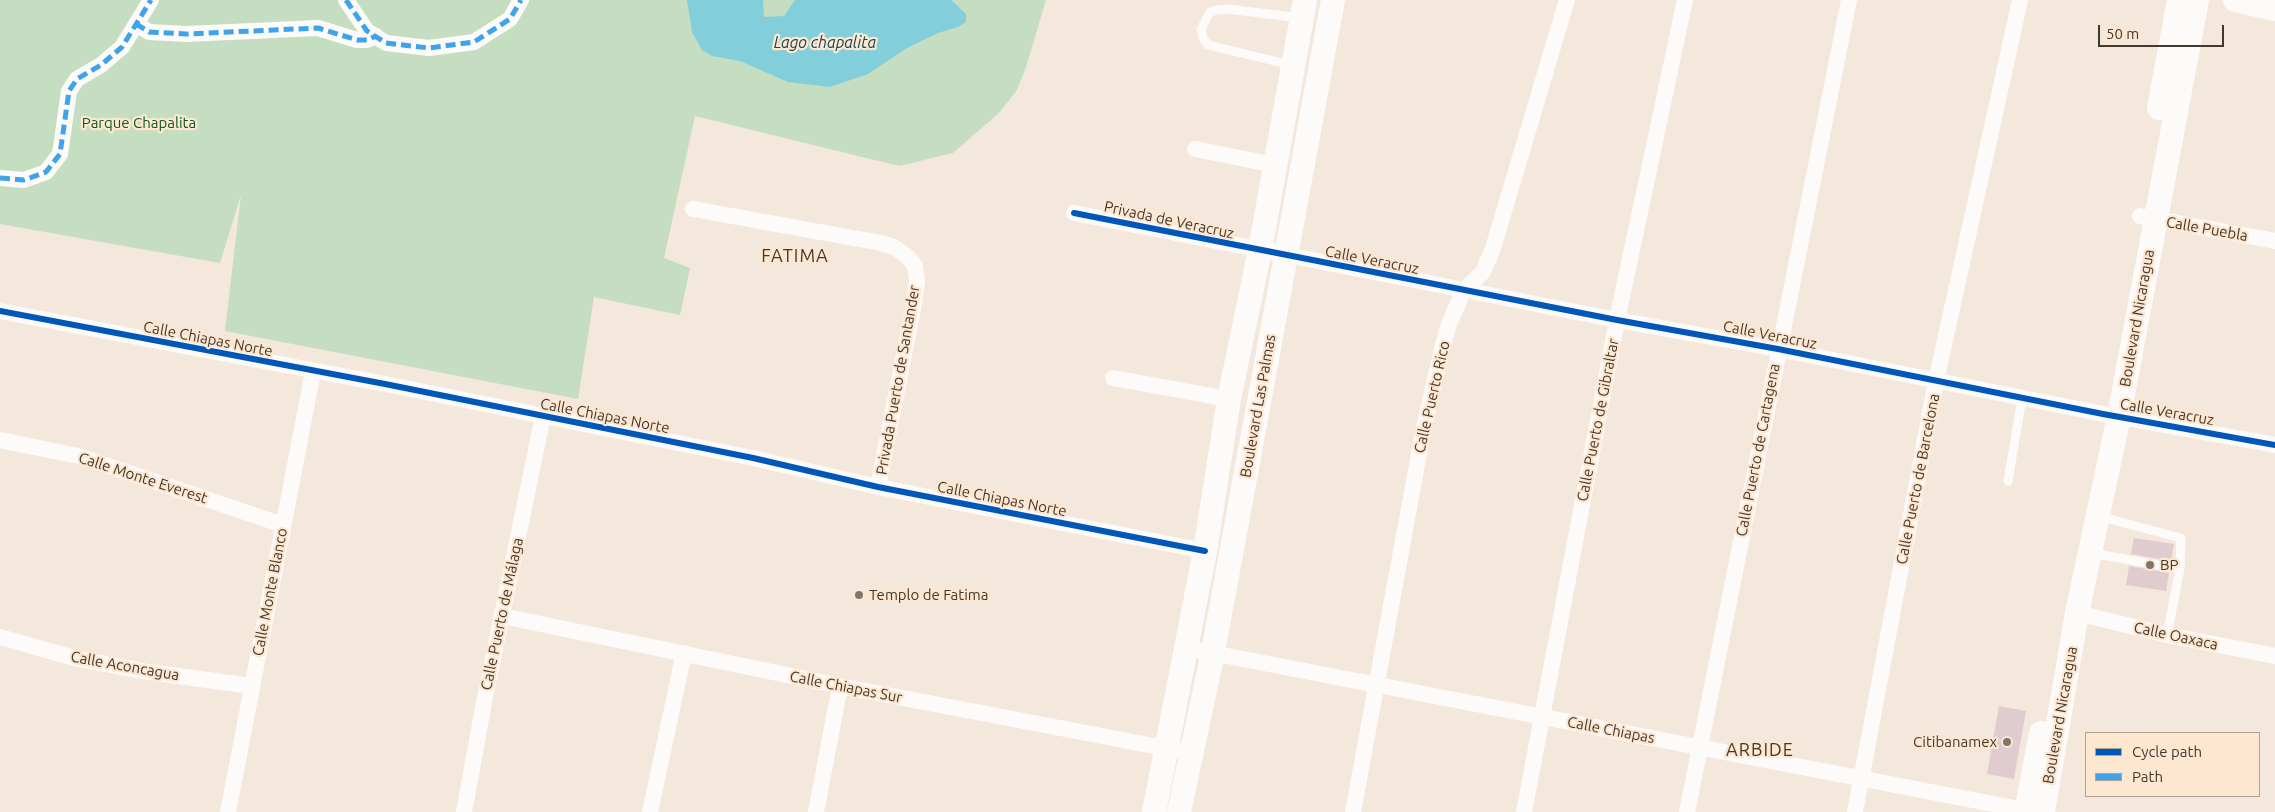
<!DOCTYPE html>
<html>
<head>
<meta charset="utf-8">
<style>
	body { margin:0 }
	#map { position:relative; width:2275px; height:812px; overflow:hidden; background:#f4e7dc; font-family:Ubuntu,sans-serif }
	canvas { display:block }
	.legend { position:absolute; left:2085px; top:732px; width:175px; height:65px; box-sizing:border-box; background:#fee7d1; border:1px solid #b3a18f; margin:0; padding:6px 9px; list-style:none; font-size:15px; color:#43382d }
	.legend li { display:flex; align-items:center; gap:10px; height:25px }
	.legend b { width:25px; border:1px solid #b3a18f }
	.scale { position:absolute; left:2098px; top:25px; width:126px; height:22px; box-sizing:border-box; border:2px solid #43382d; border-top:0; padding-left:6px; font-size:15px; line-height:18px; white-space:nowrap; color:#43382d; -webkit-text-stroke:4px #fee7d1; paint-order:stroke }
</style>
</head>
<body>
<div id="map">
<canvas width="2275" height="812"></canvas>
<ul class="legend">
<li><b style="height:6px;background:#0057b8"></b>Cycle path</li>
<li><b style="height:6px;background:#3fa3eb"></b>Path</li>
</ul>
<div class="scale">50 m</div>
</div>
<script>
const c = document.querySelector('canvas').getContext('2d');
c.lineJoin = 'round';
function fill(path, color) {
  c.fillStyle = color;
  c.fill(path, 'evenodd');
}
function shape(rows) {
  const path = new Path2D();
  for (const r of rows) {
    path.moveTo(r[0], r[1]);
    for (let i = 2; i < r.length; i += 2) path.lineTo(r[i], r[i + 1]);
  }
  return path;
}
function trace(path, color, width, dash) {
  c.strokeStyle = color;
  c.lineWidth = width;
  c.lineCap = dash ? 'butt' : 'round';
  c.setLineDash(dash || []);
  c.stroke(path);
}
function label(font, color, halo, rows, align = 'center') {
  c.font = font + ' Ubuntu,sans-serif';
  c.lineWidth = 4.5;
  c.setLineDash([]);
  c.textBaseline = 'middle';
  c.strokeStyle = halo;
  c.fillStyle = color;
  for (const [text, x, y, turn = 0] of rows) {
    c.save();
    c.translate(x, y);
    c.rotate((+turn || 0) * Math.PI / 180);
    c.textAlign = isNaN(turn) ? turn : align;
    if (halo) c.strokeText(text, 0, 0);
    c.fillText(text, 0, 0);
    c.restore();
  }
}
fill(shape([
	[0,0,1046,0,1026,67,1017,90,1000,112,953,153,899,166,695,116,664,258,690,268,680,315,594,297,578,399,225,331,241,195,220,263,0,224]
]), '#c5ddc0');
fill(shape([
	[687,0,763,0,764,17,784,16,795,0,951,0,966,14,966,22,958,27,938,33,907,48,868,74,830,87,788,82,740,61,712,56,702,50,692,32]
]), '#83cedb');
fill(shape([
	[2134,538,2174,544,2171,561,2131,554],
	[2129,566,2169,573,2166,591,2126,585],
	[1999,706,2026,711,2014,779,1987,774]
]), '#e0cccf');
trace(shape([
	[1291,65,1208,45,1203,38,1201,29,1210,12,1217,10,1227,9,1301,18],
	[2008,481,2022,398],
	[2098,516,2181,538,2180,569],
	[2091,553,2180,569,2167,635]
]), '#fdfbfa', 9);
trace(shape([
	[346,0,367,31,386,43,429,48,474,42,510,19,521,0],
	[136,24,149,32,186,34,318,28,357,40,367,40,376,36],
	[1195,149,1275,165],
	[0,178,24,180,46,172,60,154,69,91,77,79,101,65,122,47,151,0],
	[693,209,881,243,894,247,907,256,915,266,917,281,913,309,878,487],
	[1074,213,1617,320,1778,349,2103,414,2275,445],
	[2140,216,2275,241],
	[0,311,385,384,753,458,878,487,1205,551],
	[1113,378,1229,399],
	[0,440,79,456,283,525],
	[2077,613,2167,635,2275,656],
	[502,616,840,686,1191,753],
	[0,637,74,658,148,672,252,686],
	[1186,648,2035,812],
	[228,812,313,372],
	[464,812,485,697,543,416],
	[650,812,684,653],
	[816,812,840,686],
	[1353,812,1424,427,1443,345,1449,324,1464,290,1483,272,1493,248,1567,0],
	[1524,812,1617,320,1685,0],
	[1687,812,1849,0],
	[1855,812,1936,381,2020,0]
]), '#fdfbfa', 16);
trace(shape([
	[2235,0,2275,9],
	[2159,108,2179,0],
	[1154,812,1205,551,1229,399,1260,250,1305,0],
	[1179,812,1213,652,1333,0],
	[2026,812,2041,733],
	[2043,812,2077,613,2119,416,2197,0]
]), '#fdfbfa', 24);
trace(shape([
	[346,0,367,31,386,43,429,48,474,42,510,19,521,0],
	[136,24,149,32,186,34,318,28,357,40,367,40,376,36],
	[0,178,24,180,46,172,60,154,69,91,77,79,101,65,122,47,151,0]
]), '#3fa3eb', 5, [10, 5]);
trace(shape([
	[1074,213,1617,320,1778,349,2103,414,2275,445],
	[0,311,385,384,753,458,878,487,1205,551]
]), '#0057b8', 6);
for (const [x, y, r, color] of [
	[2150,565,5,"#81756a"],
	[859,595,5,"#81756a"],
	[2007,742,5,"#81756a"]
]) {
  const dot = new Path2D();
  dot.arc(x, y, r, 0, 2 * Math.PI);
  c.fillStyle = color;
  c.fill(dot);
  trace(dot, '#fee7d1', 2);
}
label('15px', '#075a28', '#fee7d1', [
	["Parque Chapalita",139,123]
]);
label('15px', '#43382d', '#fee7d1', [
	["Privada de Veracruz",1169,220,12],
	["Calle Puebla",2207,229,10],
	["Calle Veracruz",1372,260,11],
	["Boulevard Nicaragua",2137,318,-80],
	["Calle Veracruz",1770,335,11],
	["Calle Chiapas Norte",208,339,11],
	["Privada Puerto de Santander",898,380,-80],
	["Calle Puerto Rico",1432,397,-77],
	["Boulevard Las Palmas",1258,406,-80],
	["Calle Veracruz",2167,412,10],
	["Calle Chiapas Norte",605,416,11],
	["Calle Puerto de Gibraltar",1598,420,-79],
	["Calle Puerto de Cartagena",1758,450,-79],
	["Calle Monte Everest",143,478,18],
	["Calle Puerto de Barcelona",1918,479,-79],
	["Calle Chiapas Norte",1002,499,11],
	["Calle Monte Blanco",270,592,-79],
	["Calle Puerto de Málaga",502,614,-78],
	["Calle Oaxaca",2176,636,12],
	["Calle Aconcagua",125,666,10],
	["Calle Chiapas Sur",846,687,11],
	["Boulevard Nicaragua",2060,715,-80],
	["Calle Chiapas",1611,730,11]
]);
label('15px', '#43382d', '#fee7d1', [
	["BP",2160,565],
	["Templo de Fatima",869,595],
	["Citibanamex",1997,742,"right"]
], 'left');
label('italic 16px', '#154851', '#fee7d1', [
	["Lago chapalita",825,43]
]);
c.letterSpacing = '1px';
label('18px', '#43382d', '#fee7d1', [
	["FATIMA",795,256],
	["ARBIDE",1760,750]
]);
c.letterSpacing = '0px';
</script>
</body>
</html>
